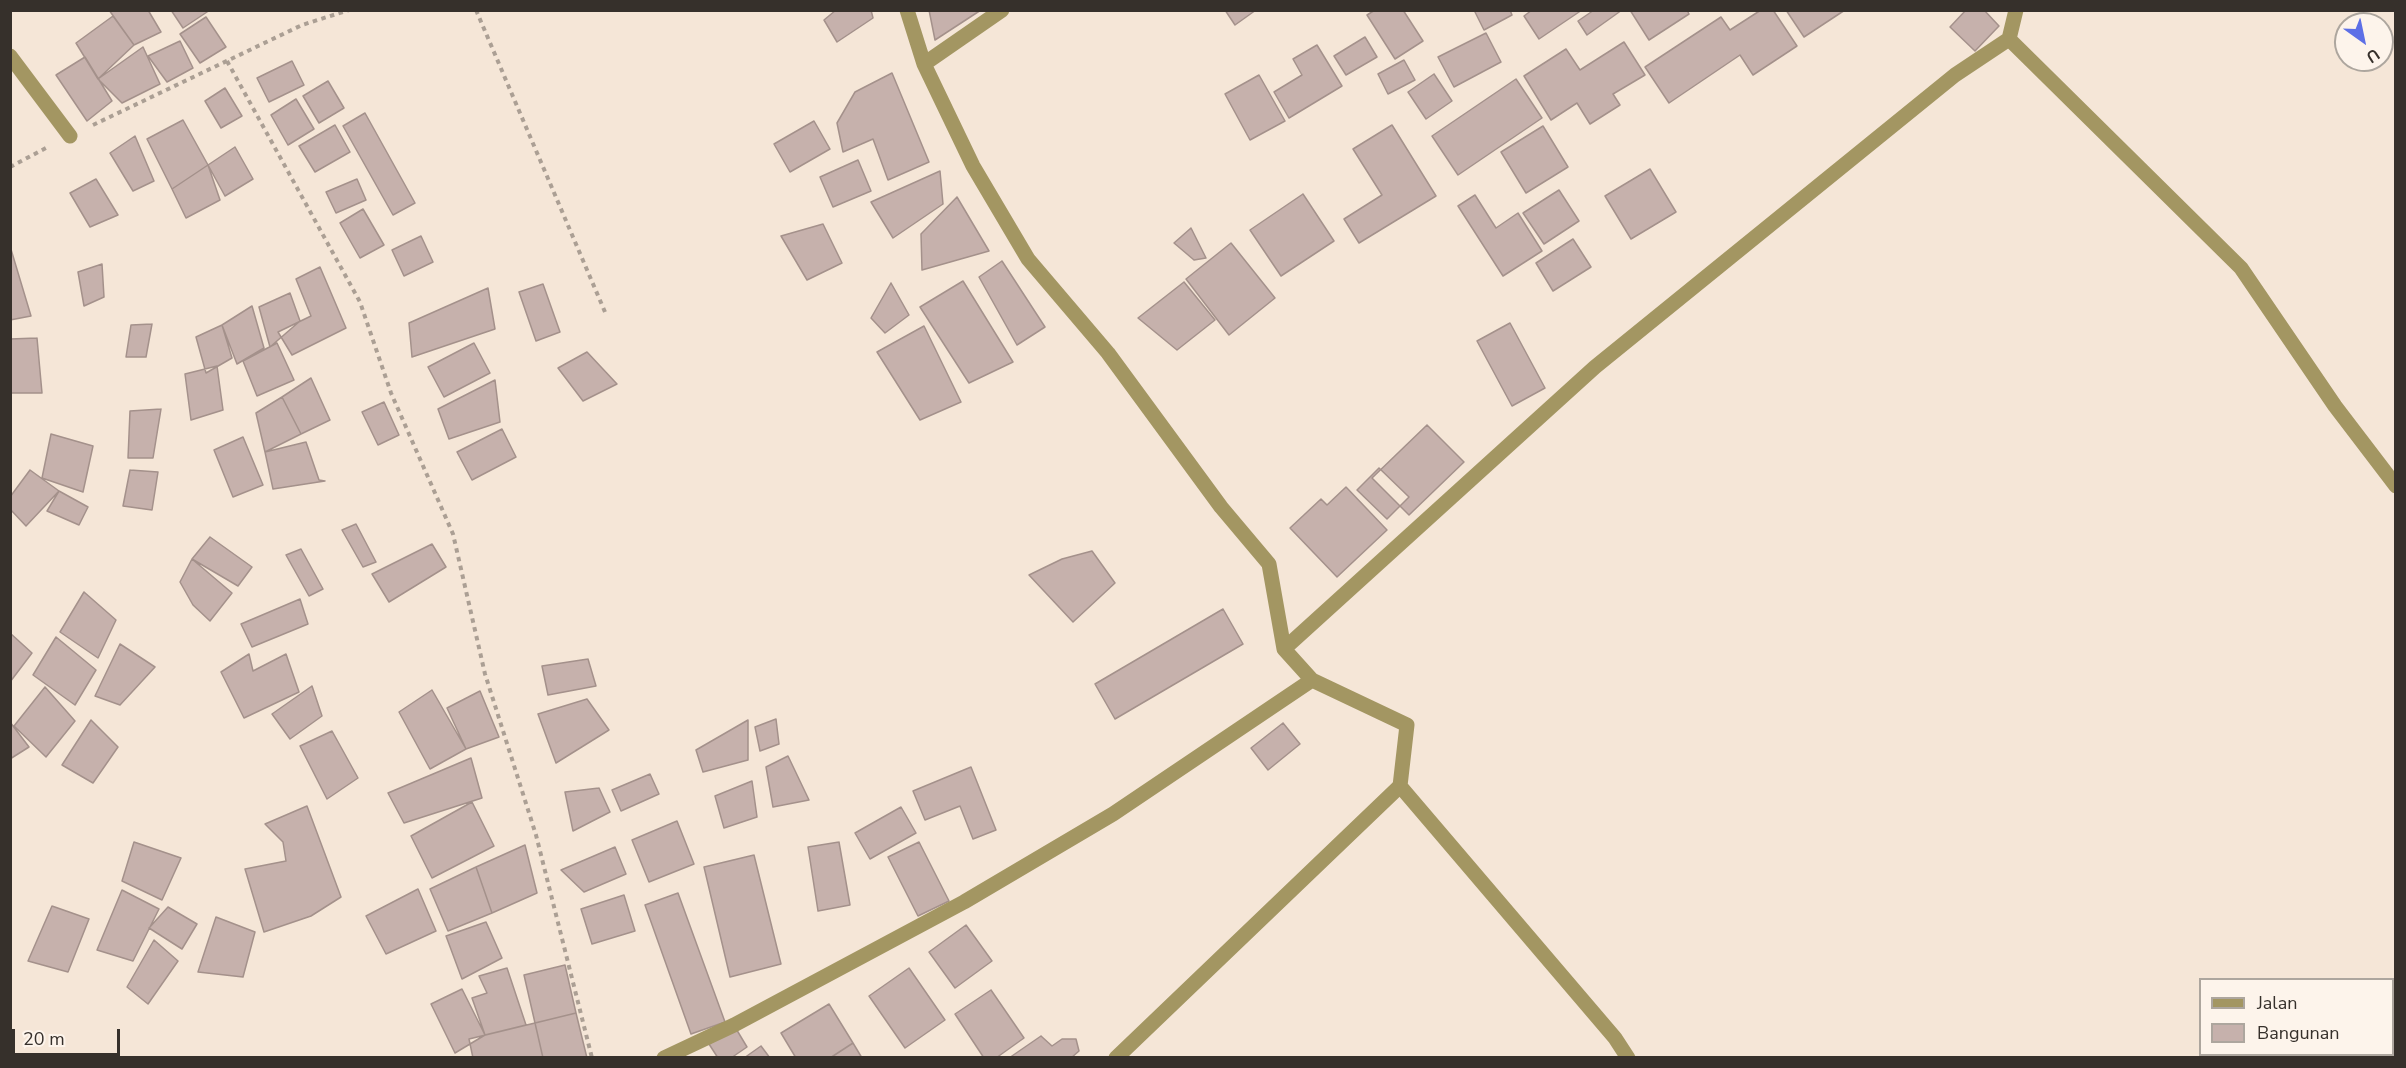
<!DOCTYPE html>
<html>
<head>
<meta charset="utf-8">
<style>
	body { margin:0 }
	#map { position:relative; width:2406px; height:1068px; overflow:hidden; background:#f5e6d7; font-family:"Nunito Sans",sans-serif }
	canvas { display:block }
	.frame { position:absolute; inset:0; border:12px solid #36302b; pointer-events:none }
	.legend { position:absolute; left:2199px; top:978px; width:195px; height:78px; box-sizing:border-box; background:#fdf4eb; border:2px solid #ada69e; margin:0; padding:8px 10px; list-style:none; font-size:18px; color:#36302b }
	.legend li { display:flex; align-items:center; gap:12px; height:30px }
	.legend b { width:30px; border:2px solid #ada69e }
	.north { position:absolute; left:2334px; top:12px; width:60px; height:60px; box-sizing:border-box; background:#fdf4eb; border:2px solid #ada69e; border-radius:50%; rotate:147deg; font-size:16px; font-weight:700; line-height:24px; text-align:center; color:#36302b }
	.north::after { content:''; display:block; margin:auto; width:21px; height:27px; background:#5d6fe6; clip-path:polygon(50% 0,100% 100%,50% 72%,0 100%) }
	.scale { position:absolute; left:12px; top:1029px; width:108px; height:27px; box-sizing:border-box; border:3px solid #36302b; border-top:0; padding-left:8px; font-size:18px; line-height:21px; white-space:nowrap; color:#36302b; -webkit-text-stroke:4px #fdf4eb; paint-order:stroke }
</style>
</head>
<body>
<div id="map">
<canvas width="2406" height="1068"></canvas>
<div class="frame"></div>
<ul class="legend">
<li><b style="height:8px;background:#a39662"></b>Jalan</li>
<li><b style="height:16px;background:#c6b1ac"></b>Bangunan</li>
</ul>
<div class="north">U</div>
<div class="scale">20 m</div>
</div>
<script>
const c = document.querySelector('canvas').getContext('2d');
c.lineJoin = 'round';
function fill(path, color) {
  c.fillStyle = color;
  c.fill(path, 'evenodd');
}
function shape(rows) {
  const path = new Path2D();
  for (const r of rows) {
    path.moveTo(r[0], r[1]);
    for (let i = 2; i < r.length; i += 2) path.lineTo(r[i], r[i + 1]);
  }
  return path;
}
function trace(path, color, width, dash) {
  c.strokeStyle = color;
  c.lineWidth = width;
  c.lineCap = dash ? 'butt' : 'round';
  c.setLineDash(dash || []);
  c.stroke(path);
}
const building = shape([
	[109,10,148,10,161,32,134,45,109,10],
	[171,10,210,10,183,28,171,10],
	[836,10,871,10,873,18,837,42,824,20,836,10],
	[929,10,981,10,935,40,929,10],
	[1225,10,1256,10,1235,25,1225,10],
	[1375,10,1403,10,1423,41,1395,59,1367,15,1375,10],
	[1474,10,1510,10,1512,15,1484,30,1474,10],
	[1532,10,1582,10,1539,39,1524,16,1532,10],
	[1594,10,1622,10,1587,35,1578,21,1594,10],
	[1630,10,1687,10,1689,14,1649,40,1630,10],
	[1761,10,1773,10,1797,46,1753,75,1740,55,1669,103,1645,67,1721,17,1730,30,1761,10],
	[1786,10,1845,10,1804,37,1786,10],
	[1966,10,1984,10,1999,26,1975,51,1950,27,1966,10],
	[113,16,134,45,98,79,76,43,113,16],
	[206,17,226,47,200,63,180,34,206,17],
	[1486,33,1501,62,1454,87,1438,57,1486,33],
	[1365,37,1377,57,1346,75,1334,56,1365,37],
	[180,41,193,68,167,82,148,56,180,41],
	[1624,42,1645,75,1613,94,1620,105,1590,124,1577,103,1551,120,1524,76,1566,49,1580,70,1624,42],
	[1317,45,1342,86,1289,118,1274,92,1302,75,1293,59,1317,45],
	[143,47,160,84,122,103,98,79,143,47],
	[85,57,112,101,87,121,56,75,85,57],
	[1404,60,1415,80,1388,94,1378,74,1404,60],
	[292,61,304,85,269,102,257,78,292,61],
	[892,73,929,162,888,180,873,139,843,152,837,123,855,92,892,73],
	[1434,74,1452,101,1426,119,1408,92,1434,74],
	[1259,75,1285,121,1250,140,1225,94,1259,75],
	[1516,79,1542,118,1458,175,1432,136,1516,79],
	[328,81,344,108,319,123,303,96,328,81],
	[225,88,242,116,221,128,205,101,225,88],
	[296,99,314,129,288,145,271,115,296,99],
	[365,113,415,203,393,215,343,126,365,113],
	[183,120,208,165,172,189,147,139,183,120],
	[814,121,830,149,790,172,774,144,814,121],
	[335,125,350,152,315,172,299,146,335,125],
	[1392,125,1436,196,1359,243,1344,219,1382,195,1353,149,1392,125],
	[1543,126,1568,167,1526,193,1501,152,1543,126],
	[135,136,154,181,133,191,110,153,135,136],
	[235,147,253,179,225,196,208,165,235,147],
	[858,160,871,191,833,207,820,177,858,160],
	[208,165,220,200,186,218,172,189,208,165],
	[1650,169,1676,212,1631,239,1605,196,1650,169],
	[940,171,943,204,893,238,871,202,940,171],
	[96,179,118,215,90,227,70,193,96,179],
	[357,179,366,200,336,213,326,192,357,179],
	[1559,190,1579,221,1544,244,1523,213,1559,190],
	[1303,194,1334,241,1281,276,1250,230,1303,194],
	[1475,195,1496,228,1518,213,1542,251,1503,276,1458,206,1475,195],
	[957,197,989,251,922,270,921,234,957,197],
	[363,209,384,245,360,258,340,223,363,209],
	[823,224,842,263,807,280,781,236,823,224],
	[1191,228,1206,258,1194,260,1174,243,1191,228],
	[421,236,433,262,404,276,392,250,421,236],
	[1573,239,1591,267,1553,291,1536,263,1573,239],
	[1231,243,1275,298,1229,335,1186,279,1231,243],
	[10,246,31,316,10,320,10,246],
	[1002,261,1045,327,1017,345,979,277,1002,261],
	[102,264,104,297,84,306,78,272,102,264],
	[320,267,346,328,292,355,278,332,311,316,296,279,320,267],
	[963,281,1013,362,969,383,920,307,963,281],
	[1184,282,1215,320,1177,350,1138,318,1184,282],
	[891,283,909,315,885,333,871,318,891,283],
	[543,284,560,332,536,341,519,292,543,284],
	[488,288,495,329,412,357,409,323,488,288],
	[290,293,300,321,270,347,259,307,290,293],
	[252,306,264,348,237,364,222,325,252,306],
	[1510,323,1545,388,1512,406,1477,341,1510,323],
	[152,324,146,357,126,357,131,325,152,324],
	[222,325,232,358,206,373,196,337,222,325],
	[924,326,961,402,920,420,877,352,924,326],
	[37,338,42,393,10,393,10,339,37,338],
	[277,343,294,380,257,396,243,361,277,343],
	[474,343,490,373,444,397,428,367,474,343],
	[587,352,617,384,583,401,558,368,587,352],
	[217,366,223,410,191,420,185,374,217,366],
	[311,378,330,420,301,434,282,397,311,378],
	[495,380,500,422,449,439,438,409,495,380],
	[282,397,301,434,265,452,256,413,282,397],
	[384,402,399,435,378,445,362,412,384,402],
	[161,409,153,458,128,458,130,411,161,409],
	[1427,425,1464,462,1409,515,1372,478,1427,425],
	[502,429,516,457,472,480,457,452,502,429],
	[51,434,93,446,83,492,42,478,51,434],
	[243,437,263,485,233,497,214,450,243,437],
	[306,442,319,480,325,481,273,489,265,452,306,442],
	[1379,468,1409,497,1387,519,1357,490,1379,468],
	[30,470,59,491,26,526,10,509,10,497,30,470],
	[130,470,158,472,152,510,123,506,130,470],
	[1346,487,1387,530,1337,577,1290,528,1321,499,1327,505,1346,487],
	[59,491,88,507,79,525,47,511,59,491],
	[356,524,376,562,363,567,342,530,356,524],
	[210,537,252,567,238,586,192,559,210,537],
	[432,544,446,567,389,602,372,574,432,544],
	[301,549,323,589,309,596,286,555,301,549],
	[1092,551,1115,583,1073,622,1029,575,1062,559,1092,551],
	[192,559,232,593,210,621,193,605,180,582,192,559],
	[84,592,116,620,98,658,60,632,84,592],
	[300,599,308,624,252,647,241,624,300,599],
	[1223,609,1243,644,1115,719,1095,684,1223,609],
	[10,633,32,653,10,682,10,633],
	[56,637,96,670,75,705,33,675,56,637],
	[120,644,155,667,120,705,95,696,120,644],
	[249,654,253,671,286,654,299,692,244,718,221,672,249,654],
	[588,659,596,686,548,695,542,666,588,659],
	[312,686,322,716,290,739,272,714,312,686],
	[45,687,75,721,46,757,14,726,45,687],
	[432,690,466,749,430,769,399,712,432,690],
	[480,691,499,737,466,749,447,708,480,691],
	[587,699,609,730,556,763,538,714,587,699],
	[776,719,779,744,760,751,755,727,776,719],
	[91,720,118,747,93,783,62,765,91,720],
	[748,720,748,760,703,772,696,750,748,720],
	[10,722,29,747,10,759,10,722],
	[1283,723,1300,744,1268,770,1251,748,1283,723],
	[332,731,358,778,327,799,300,746,332,731],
	[788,756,809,800,773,807,766,767,788,756],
	[471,758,482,798,404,823,388,793,471,758],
	[971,767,996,830,973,839,960,806,925,820,913,791,971,767],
	[650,774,659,794,621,811,612,790,650,774],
	[752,781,757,817,724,828,715,796,752,781],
	[599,788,610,812,573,831,565,792,599,788],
	[472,802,494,846,432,878,411,836,472,802],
	[307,806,341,897,311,916,264,932,245,869,286,861,283,842,265,824,307,806],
	[901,807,916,833,870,859,855,833,901,807],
	[677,821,694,864,649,882,632,840,677,821],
	[134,842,181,858,162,900,122,881,134,842],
	[839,842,850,905,818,911,808,847,839,842],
	[919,842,949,901,918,916,888,857,919,842],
	[525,845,537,893,492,913,476,867,525,845],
	[615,847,626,874,584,892,561,870,615,847],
	[754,855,781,964,730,977,704,867,754,855],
	[476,867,492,913,448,931,430,889,476,867],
	[418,889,436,931,386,954,366,916,418,889],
	[122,890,159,909,133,961,97,950,122,890],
	[678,893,725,1022,691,1034,645,905,678,893],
	[624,895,635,931,592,944,581,909,624,895],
	[52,906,89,919,68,972,28,961,52,906],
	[168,907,197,924,182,949,149,928,168,907],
	[216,917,255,932,243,977,198,972,216,917],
	[486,922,502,958,462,979,446,936,486,922],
	[966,925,992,961,955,988,929,952,966,925],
	[154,940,178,961,148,1004,127,987,154,940],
	[565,965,576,1013,535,1023,524,975,565,965],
	[507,968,526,1025,485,1035,472,998,487,993,479,976,507,968],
	[909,968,945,1020,905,1048,869,996,909,968],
	[462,989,485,1035,455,1053,431,1004,462,989],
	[991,990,1024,1038,996,1058,984,1058,955,1014,991,990],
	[829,1004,853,1043,830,1058,796,1058,781,1033,829,1004],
	[576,1013,587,1058,543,1058,535,1023,576,1013],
	[535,1023,543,1058,473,1058,469,1039,535,1023],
	[735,1027,747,1047,731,1058,718,1058,709,1044,735,1027],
	[1041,1036,1052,1046,1062,1039,1076,1039,1079,1051,1071,1058,1009,1058,1041,1036],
	[853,1043,862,1058,830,1058,853,1043],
	[761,1046,770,1058,744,1058,761,1046]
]);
fill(building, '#c6b1ac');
trace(building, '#a4918b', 1.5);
trace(shape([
	[476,10,605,312],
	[227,61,360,302,391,393,453,534,485,674,536,835,592,1058],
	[93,125,302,25,349,10],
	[10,167,46,148]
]), '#ab9f94', 4, [4.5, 4.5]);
trace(shape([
	[1116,1058,1400,786]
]), '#a39662', 15);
trace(shape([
	[907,10,924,64,973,166,1028,259,1108,353,1221,507,1269,564,1284,649,1312,680,1407,725,1400,786,1615,1038,1628,1058],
	[2009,39,2241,268,2335,406,2396,486],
	[10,56,70,136],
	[924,64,1002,10],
	[1284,649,1595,367,1955,75,2009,39,2016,10],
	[664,1058,734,1025,964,902,1113,814,1312,680]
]), '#a39662', 15);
</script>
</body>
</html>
